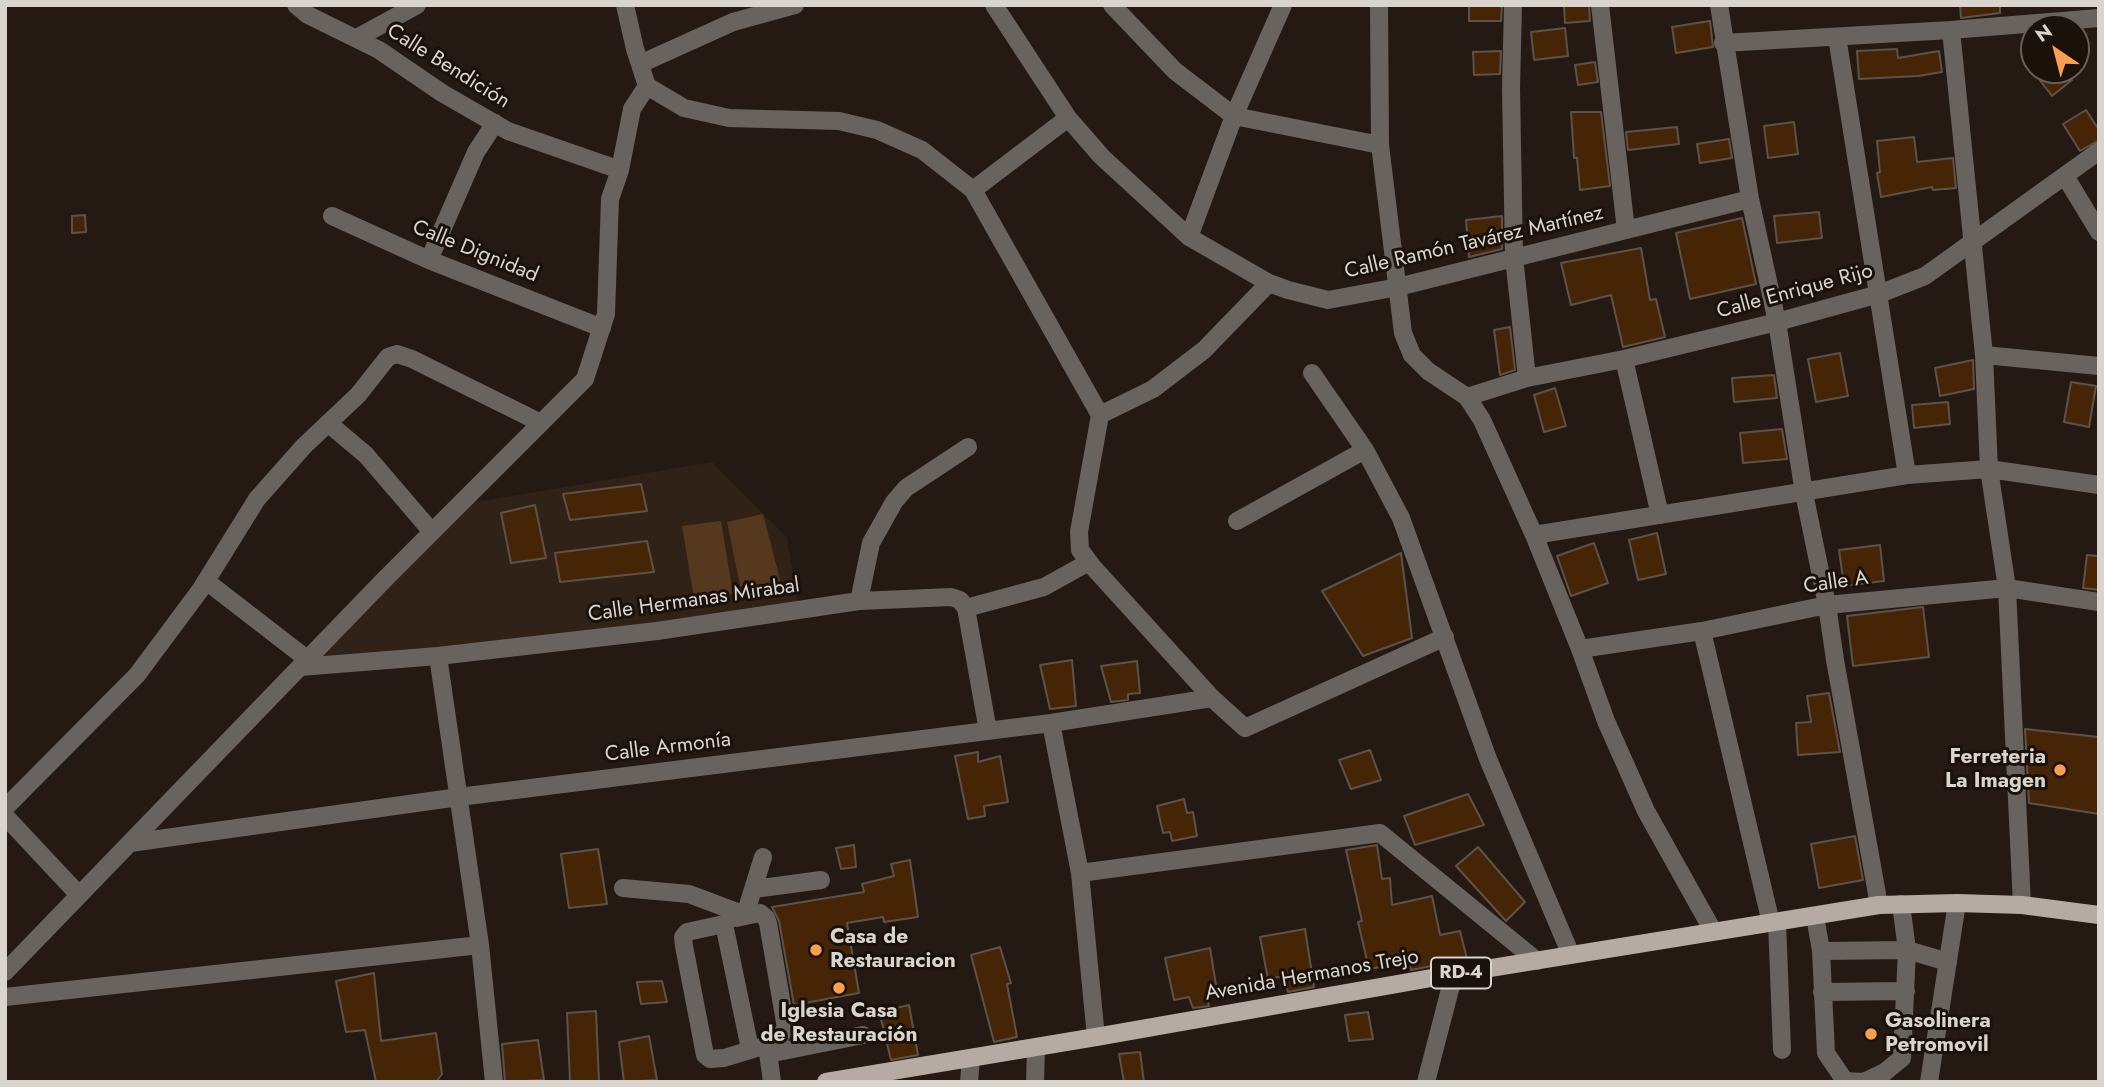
<!DOCTYPE html>
<html>
<head>
<meta charset="utf-8">
<style>
	body { margin:0 }
	#map { position:relative; width:2104px; height:1087px; overflow:hidden; background:#241a13; font-family:Jost,sans-serif }
	canvas { display:block }
	.frame { position:absolute; inset:0; border:7px solid #dad4cf; pointer-events:none }
	.north { position:absolute; left:2020px; top:14px; width:70px; height:70px; box-sizing:border-box; background:#1a110a; border:2px solid #675f59; border-radius:50%; rotate:325deg; font-size:19px; font-weight:700; line-height:28px; text-align:center; color:#dad4cf }
	.north::after { content:''; display:block; margin:auto; width:24px; height:32px; background:#fb9e50; clip-path:polygon(50% 0,100% 100%,50% 72%,0 100%) }
</style>
</head>
<body>
<div id="map">
<canvas width="2104" height="1087"></canvas>
<div class="frame"></div>
<div class="north">N</div>
</div>
<script>
const c = document.querySelector('canvas').getContext('2d');
c.lineJoin = 'round';
function fill(path, color) {
  c.fillStyle = color;
  c.fill(path, 'evenodd');
}
function shape(rows) {
  const path = new Path2D();
  for (const r of rows) {
    path.moveTo(r[0], r[1]);
    for (let i = 2; i < r.length; i += 2) path.lineTo(r[i], r[i + 1]);
  }
  return path;
}
function trace(path, color, width, dash) {
  c.strokeStyle = color;
  c.lineWidth = width;
  c.lineCap = dash ? 'butt' : 'round';
  c.setLineDash(dash || []);
  c.stroke(path);
}
function label(font, color, halo, rows, align = 'center') {
  c.font = font + ' Jost,sans-serif';
  c.lineWidth = 6;
  c.setLineDash([]);
  c.textBaseline = 'middle';
  c.strokeStyle = halo;
  c.fillStyle = color;
  for (const [text, x, y, turn = 0] of rows) {
    c.save();
    c.translate(x, y);
    c.rotate((+turn || 0) * Math.PI / 180);
    c.textAlign = isNaN(turn) ? turn : align;
    if (halo) c.strokeText(text, 0, 0);
    c.fillText(text, 0, 0);
    c.restore();
  }
}
fill(shape([
	[712,462,787,538,799,610,300,667,459,505]
]), '#302216');
fill(shape([
	[763,514,783,591,742,595,727,522],
	[721,521,733,594,694,598,682,526]
]), '#56381f');
const building = shape([
	[1469,5,1502,5,1501,21,1469,21,1469,5],
	[1564,5,1589,5,1590,21,1565,23,1564,5],
	[1960,5,2000,5,2000,13,1961,18,1960,5],
	[1710,21,1713,47,1676,53,1672,27,1710,21],
	[1565,28,1568,56,1534,60,1531,32,1565,28],
	[1897,49,1898,58,1939,51,1942,72,1918,76,1859,79,1857,51,1897,49],
	[1501,51,1500,74,1474,75,1473,52,1501,51],
	[1595,62,1598,82,1578,85,1575,65,1595,62],
	[2032,70,2065,70,2072,80,2052,96,2032,70],
	[2086,110,2099,130,2099,140,2080,151,2063,124,2086,110],
	[1571,112,1601,112,1610,186,1580,190,1577,158,1574,158,1571,112],
	[1794,122,1798,154,1768,158,1764,126,1794,122],
	[1677,127,1679,144,1628,150,1626,132,1677,127],
	[1914,137,1917,162,1953,158,1956,188,1933,190,1932,187,1881,197,1877,173,1880,172,1877,141,1914,137],
	[1729,139,1732,158,1700,163,1697,144,1729,139],
	[1819,212,1822,238,1777,243,1774,216,1819,212],
	[85,215,86,232,72,233,72,216,85,215],
	[1502,216,1502,249,1469,257,1466,220,1502,216],
	[1742,218,1756,284,1690,299,1676,233,1742,218],
	[1641,248,1650,300,1656,299,1665,337,1623,347,1611,295,1571,305,1561,263,1641,248],
	[1510,327,1515,370,1500,375,1494,330,1510,327],
	[1840,353,1848,396,1816,402,1808,359,1840,353],
	[1973,360,1974,389,1940,396,1935,368,1973,360],
	[1774,375,1777,398,1734,402,1732,378,1774,375],
	[2071,382,2096,386,2089,427,2064,422,2071,382],
	[1555,388,1566,426,1544,432,1534,395,1555,388],
	[1948,402,1950,424,1914,428,1912,405,1948,402],
	[1782,429,1787,459,1743,463,1740,433,1782,429],
	[641,484,647,511,570,520,563,494,641,484],
	[535,505,546,558,511,563,501,513,535,505],
	[1657,533,1666,574,1638,580,1629,540,1657,533],
	[647,541,654,572,560,582,555,553,647,541],
	[1594,543,1608,583,1571,596,1557,556,1594,543],
	[1880,545,1884,581,1844,586,1839,550,1880,545],
	[1401,553,1412,638,1363,656,1322,591,1401,553],
	[2087,555,2099,556,2099,590,2083,588,2087,555],
	[1923,607,1929,657,1853,666,1847,616,1923,607],
	[1072,660,1076,706,1050,709,1040,665,1072,660],
	[1137,661,1140,693,1128,694,1128,700,1111,702,1101,666,1137,661],
	[1829,693,1840,752,1798,755,1796,723,1811,722,1807,696,1829,693],
	[2025,729,2099,737,2099,814,2029,803,2025,729],
	[1370,750,1381,780,1351,789,1339,760,1370,750],
	[978,752,978,762,1000,756,1008,802,984,806,985,816,968,819,955,756,978,752],
	[1468,794,1484,825,1415,845,1404,816,1468,794],
	[1184,799,1187,813,1193,812,1197,836,1172,841,1170,832,1163,833,1157,806,1184,799],
	[1855,836,1863,880,1819,888,1811,844,1855,836],
	[854,845,856,867,841,869,836,848,854,845],
	[1377,845,1382,879,1390,878,1392,905,1432,896,1440,935,1460,931,1467,959,1411,970,1409,962,1369,969,1358,922,1362,921,1346,850,1377,845],
	[1478,847,1525,902,1506,921,1456,866,1478,847],
	[598,849,607,904,569,908,561,854,598,849],
	[910,860,918,917,884,922,883,917,847,923,859,993,794,1005,779,921,772,907,864,892,862,884,894,876,891,864,910,860],
	[1305,929,1314,987,1288,992,1284,976,1268,979,1260,937,1305,929],
	[1000,947,1011,983,1007,984,1017,1037,994,1042,971,955,1000,947],
	[1210,948,1217,991,1206,993,1209,1006,1193,1008,1189,997,1174,1000,1165,958,1210,948],
	[374,973,381,1041,436,1033,442,1074,436,1082,376,1082,365,1030,346,1032,336,981,374,973],
	[662,981,667,1002,641,1004,637,982,662,981],
	[909,1005,918,1055,891,1060,881,1019,893,1016,892,1009,909,1005],
	[596,1011,599,1082,570,1082,567,1013,596,1011],
	[1368,1012,1373,1039,1349,1041,1345,1015,1368,1012],
	[649,1036,657,1080,624,1082,619,1042,649,1036],
	[538,1040,544,1080,505,1082,502,1044,538,1040],
	[1140,1052,1144,1082,1124,1082,1119,1054,1140,1052]
]);
fill(building, '#462506');
trace(building, '#5d5249', 2);
trace(shape([
	[296,5,308,15,379,50,442,93,508,131,620,170],
	[625,5,635,49,647,86,684,108,729,118,839,121,877,130,922,150,973,190,1100,415,1079,532,1080,550,1092,566,1212,698,1245,728,1445,637],
	[994,5,1068,118,1102,157,1189,237,1269,283,1288,290,1328,300,1398,287,1750,199],
	[1112,5,1175,71,1234,116,1380,145],
	[1379,5,1380,145,1403,333,1412,355,1428,371,1467,397,1482,420,1534,535,1580,649,1606,721,1646,811,1713,931],
	[1513,5,1511,88,1514,257,1527,378],
	[1600,5,1626,230],
	[1719,5,1750,199,1777,322,1804,493,1827,605,1835,660,1879,905],
	[1951,30,1984,355,1989,469,2007,588,2022,905],
	[1837,37,1907,475],
	[357,38,417,5],
	[1723,43,1951,30,2099,18],
	[640,64,733,22,795,5],
	[2065,176,2099,232],
	[973,190,1068,118],
	[332,216,429,260,602,328],
	[1189,237,1234,116,1283,5],
	[429,260,476,152,495,123],
	[1984,355,2099,366],
	[1624,359,1660,515],
	[1312,373,1365,450,1401,518,1488,759,1571,955],
	[1467,397,1527,378,1624,359,1777,322,1879,294,1925,276,2099,151],
	[1100,415,1153,389,1204,350,1269,283],
	[328,423,366,455,432,532],
	[1237,521,1365,450],
	[1534,535,1907,475,1989,469,2099,485],
	[206,581,307,659],
	[859,601,871,543,894,502,906,488,968,447],
	[966,608,1044,587,1089,562],
	[1702,631,1771,923],
	[1580,649,1702,631,1827,605,2007,588,2099,602],
	[438,656,480,945,494,1082],
	[300,667,438,656,657,631,859,601,951,597,960,600,966,608,988,731],
	[1051,723,1080,873,1096,1037],
	[5,808,137,675,201,589,257,499,304,446,358,395,388,357,397,354,412,359,541,423],
	[5,816,79,895],
	[130,843,459,797,1051,723,1212,698],
	[1080,873,1380,833,1537,961],
	[623,888,689,894,745,915,763,857],
	[754,889,821,880],
	[1901,904,1907,950,1948,962],
	[1815,916,1821,951],
	[736,918,760,913,766,918,768,923,786,1028,777,1040,767,1045],
	[1777,922,1782,1050],
	[1907,950,1902,1058,1885,1072,1864,1082,1845,1081,1826,1053,1821,951,1907,950],
	[5,972,384,580,585,379,606,314,610,199,620,170,632,109,647,86],
	[1822,992,1906,991],
	[5,997,480,945],
	[750,1049,724,924,687,932,683,937,684,946,705,1055,710,1059,724,1058,767,1045,772,1082],
	[768,1054,863,1035],
	[969,1082,971,1058],
	[1035,1082,1036,1048],
	[1426,1082,1454,974],
	[1929,1082,1957,903]
]), '#68635f', 18);
trace(shape([
	[826,1082,1096,1037,1454,974,1879,905,1957,903,2022,905,2099,915]
]), '#b6aba3', 18);
for (const [x, y, r, color] of [
	[2060,770,7,"#fb9e50"],
	[816,950,7,"#fb9e50"],
	[839,988,7,"#fb9e50"],
	[1871,1034,7,"#fb9e50"]
]) {
  const dot = new Path2D();
  dot.arc(x, y, r, 0, 2 * Math.PI);
  c.fillStyle = color;
  c.fill(dot);
  trace(dot, '#1a110a', 2.5);
}
for (const [x, y, w] of [
	[1461,973,60]
]) {
  const box = new Path2D();
  box.roundRect(x - w / 2, y - 15.5, w, 31, 5);
  c.fillStyle = '#1a110a';
  c.fill(box);
  trace(box, '#dad4cf', 2);
}
label('bold 19px', '#dad4cf', null, [
	["RD-4",1461,973]
]);
label('21px', '#dad4cf', '#1a110a', [
	["Calle Bendición",448,67,32],
	["Calle Ramón Tavárez Martínez",1474,243,-13],
	["Calle Dignidad",475,252,22],
	["Calle Enrique Rijo",1795,292,-15],
	["Calle A",1836,583,-8],
	["Calle Hermanas Mirabal",694,601,-8],
	["Calle Armonía",668,748,-7],
	["Avenida Hermanos Trejo",1312,976,-10]
]);
label('bold 21px', '#dad4cf', '#1a110a', [
	["Ferreteria",2046,758,"right"],
	["La Imagen",2046,782,"right"],
	["Casa de",830,938],
	["Restauracion",830,962],
	["Iglesia Casa",839,1012,"center"],
	["de Restauración",839,1036,"center"],
	["Gasolinera",1885,1022],
	["Petromovil",1885,1046]
], 'left');
</script>
</body>
</html>
